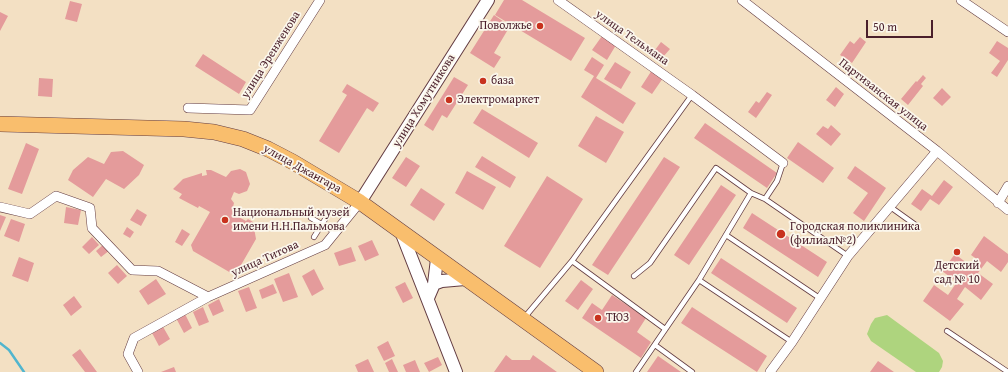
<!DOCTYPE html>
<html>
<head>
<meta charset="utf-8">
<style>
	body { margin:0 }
	#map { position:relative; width:1008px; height:372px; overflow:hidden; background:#f3e0c3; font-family:"Gentium Book Plus",serif }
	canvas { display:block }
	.scale { position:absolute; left:866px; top:20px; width:67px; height:18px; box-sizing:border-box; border:2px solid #4a1f2b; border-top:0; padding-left:5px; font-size:12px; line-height:14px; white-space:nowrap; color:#4a1f2b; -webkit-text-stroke:3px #fbf7ec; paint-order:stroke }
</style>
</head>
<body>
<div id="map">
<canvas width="1008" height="372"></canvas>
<div class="scale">50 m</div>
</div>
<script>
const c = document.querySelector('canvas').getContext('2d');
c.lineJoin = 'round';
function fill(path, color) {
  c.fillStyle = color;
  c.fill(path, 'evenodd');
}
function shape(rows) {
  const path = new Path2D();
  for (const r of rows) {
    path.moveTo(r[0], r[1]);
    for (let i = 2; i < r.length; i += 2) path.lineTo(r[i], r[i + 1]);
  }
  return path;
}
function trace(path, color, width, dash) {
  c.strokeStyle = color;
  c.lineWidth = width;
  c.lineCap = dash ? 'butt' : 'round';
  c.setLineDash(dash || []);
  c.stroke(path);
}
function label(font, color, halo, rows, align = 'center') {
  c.font = font + ' "Gentium Book Plus",serif';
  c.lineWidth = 3.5;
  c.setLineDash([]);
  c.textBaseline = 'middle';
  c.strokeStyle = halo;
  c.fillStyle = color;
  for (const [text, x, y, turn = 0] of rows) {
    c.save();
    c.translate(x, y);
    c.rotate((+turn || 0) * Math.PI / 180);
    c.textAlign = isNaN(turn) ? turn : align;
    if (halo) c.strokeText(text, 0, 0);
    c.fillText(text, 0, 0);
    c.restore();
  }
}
fill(shape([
	[887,315,939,353,943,361,942,367,939,372,916,372,871,341,867,334,871,324,875,318]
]), '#aed47e');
trace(shape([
	[0,343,9,350,24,372]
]), '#50b5ce', 2.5);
fill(shape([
	[504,0,522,0,585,38,571,61,495,15],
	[70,1,82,4,77,22,65,19],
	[0,12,8,16,0,31],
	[494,15,510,26,494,53,501,57,494,68,470,53],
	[602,36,616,45,607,60,592,50],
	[860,37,866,42,852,63,840,55,850,41,854,44],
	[997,41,1008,48,1008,60,997,77,991,73,1000,61,989,53],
	[661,42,670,49,663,57,655,50],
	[203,54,246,82,239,94,195,66],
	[592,57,604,65,596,78,636,103,623,124,581,97,594,76,584,70],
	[615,62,631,72,621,89,604,79],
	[652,70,663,78,652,94,641,87],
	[923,75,926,78,921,84,923,86,908,105,901,99,916,81,917,82],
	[454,77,468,85,447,118,442,115,433,131,424,125],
	[39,78,53,79,52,97,38,96],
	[347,84,379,103,373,112,367,108,339,153,319,141,347,95,342,92],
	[836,87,844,94,835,107,826,100],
	[942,88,951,97,942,106,933,98],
	[767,92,772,95,756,118,748,112,756,101,759,103],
	[482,109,538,143,529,158,473,123],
	[596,116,624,132,606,163,578,146],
	[705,123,777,173,767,188,694,138],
	[831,125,841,134,831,146,816,134,823,126,828,129],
	[798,142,834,168,823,183,787,158],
	[26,143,39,149,22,194,8,189],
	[123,151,144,165,139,175,124,189,106,179,93,197,68,180,73,170,88,157,104,164,111,152],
	[482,156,516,177,510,188,475,167],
	[406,157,420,166,406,187,392,178],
	[664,157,680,167,608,275,592,265],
	[855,166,886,188,864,221,853,213,868,193,847,178],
	[240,169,246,172,250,184,247,191,239,194,234,192,231,199,234,203,232,211,237,213,237,216,246,221,248,219,253,222,256,239,237,272,231,273,193,251,191,245,210,212,199,206,198,208,179,198,182,194,173,189,183,179,202,173,202,176,207,175,206,170,211,170,226,177,231,171],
	[467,171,496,187,483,210,455,193],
	[547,176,583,199,540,268,504,246],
	[944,180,953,187,939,205,930,199,921,211,911,204,922,189,932,196],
	[721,185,736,195,689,265,674,255],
	[421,188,445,204,434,221,410,205],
	[66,207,81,210,78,225,64,223],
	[137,209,147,215,141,226,130,220],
	[752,213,827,262,818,277,743,228],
	[0,215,6,217,0,231],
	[11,219,25,224,19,242,4,236],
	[127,227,134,232,130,238,123,234],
	[182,229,190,234,182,246,175,242],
	[984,236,1008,254,1008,262,1001,272,987,261,978,273,993,284,981,300,965,287,957,299,964,304,950,321,923,301,934,285,948,295,957,282,942,271,955,254,972,267,978,260,971,255],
	[92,237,99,245,89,254,82,247],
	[372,240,379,255,365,261,358,246],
	[104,244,110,250,101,257,96,251],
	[351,247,356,261,339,266,334,253],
	[19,257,34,263,28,282,12,276],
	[721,258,797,308,787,323,711,273],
	[117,265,127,276,118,284,108,273],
	[314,269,324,289,312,296,302,276],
	[289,273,298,297,283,302,274,279],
	[156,279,166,294,148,305,139,291],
	[581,280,593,289,578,310,565,301],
	[405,282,413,298,403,303,395,287],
	[273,284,277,293,262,299,259,290],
	[249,287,257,308,246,312,238,291],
	[612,295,646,318,637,332,651,342,641,358,582,318,592,303,602,310],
	[74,296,82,307,71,316,63,305],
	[219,299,224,311,213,316,208,305],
	[203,307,209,322,199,326,193,312],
	[692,307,767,356,757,372,681,323],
	[185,314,192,328,184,333,176,318],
	[162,325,170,339,159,346,151,331],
	[388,341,395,356,384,361,377,347],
	[80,349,97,372,85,372,72,355],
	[506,355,512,360,530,360,533,355,557,372,494,372],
	[658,356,681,372,647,372],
	[438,357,442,365,429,372,424,363],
	[368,359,374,372,358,372,355,365],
	[392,359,398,372,389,372,385,363],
	[415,360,420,372,406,372,403,365],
	[878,361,894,372,870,372],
	[174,367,176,372,161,372]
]), '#e49b9b');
const service = shape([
	[765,199,777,181,783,163],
	[889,206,917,226],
	[311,218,335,232],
	[726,235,821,299],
	[314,237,329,213],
	[572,261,665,329],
	[634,276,650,263,716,168,751,193,765,199,848,256],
	[699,280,792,342],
	[524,318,572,261,692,95],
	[947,331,1008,372],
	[655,345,692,372],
	[636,372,699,280,751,193]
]);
const minor = shape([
	[558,0,692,95,783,163],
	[742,0,937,151,1008,210],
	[961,0,1008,32],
	[188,108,250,110,320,0],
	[998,203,1008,186],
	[0,207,30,214,56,196,90,208,92,228,132,270,158,271,208,297],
	[138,372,128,354,134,338,208,297,325,245,360,202],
	[770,372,792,342,848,256,937,151]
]);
const tertiary = shape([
	[360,202,488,0],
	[402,234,456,372],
	[434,284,437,259],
	[428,298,434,284,442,281,465,279]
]);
const primary = shape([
	[0,124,184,129,214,132,243,139,268,149,293,162,360,202,596,372]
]);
trace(service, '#633c42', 6);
trace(minor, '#633c42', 10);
trace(tertiary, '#633c42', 14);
trace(primary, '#633c42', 16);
trace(service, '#fff', 4.5);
trace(minor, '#fff', 9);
trace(tertiary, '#fff', 12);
trace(primary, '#f9be6d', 15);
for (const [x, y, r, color] of [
	[540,26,4,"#c8321e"],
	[483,81,4,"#c8321e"],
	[449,100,4,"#c8321e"],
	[225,220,4,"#c8321e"],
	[781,234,5,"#c8321e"],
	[957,252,4,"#c8321e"],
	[598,318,4,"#c8321e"]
]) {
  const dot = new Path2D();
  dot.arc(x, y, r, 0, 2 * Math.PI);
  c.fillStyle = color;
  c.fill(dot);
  trace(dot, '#fbf7ec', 1.5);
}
label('12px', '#4a1f2b', '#fbf7ec', [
	["Поволжье",532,26,"right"],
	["база",491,81],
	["Электромаркет",457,100],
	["Национальный музей",233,213],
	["имени Н.Н.Пальмова",233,227],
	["Городская поликлиника",790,227],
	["(филиал№2)",790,241],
	["Детский",957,266,"center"],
	["сад № 10",957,280,"center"],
	["ТЮЗ",606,318]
], 'left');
label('12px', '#4a1f2b', '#fbf7ec', [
	["улица Тельмана",632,38,35],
	["улица Эренженова",271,55,-58],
	["Партизанская улица",883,95,38],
	["улица Хомутникова",424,101,-58],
	["улица Джангара",302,169,29],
	["улица Титова",265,259,-24]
]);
</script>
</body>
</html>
